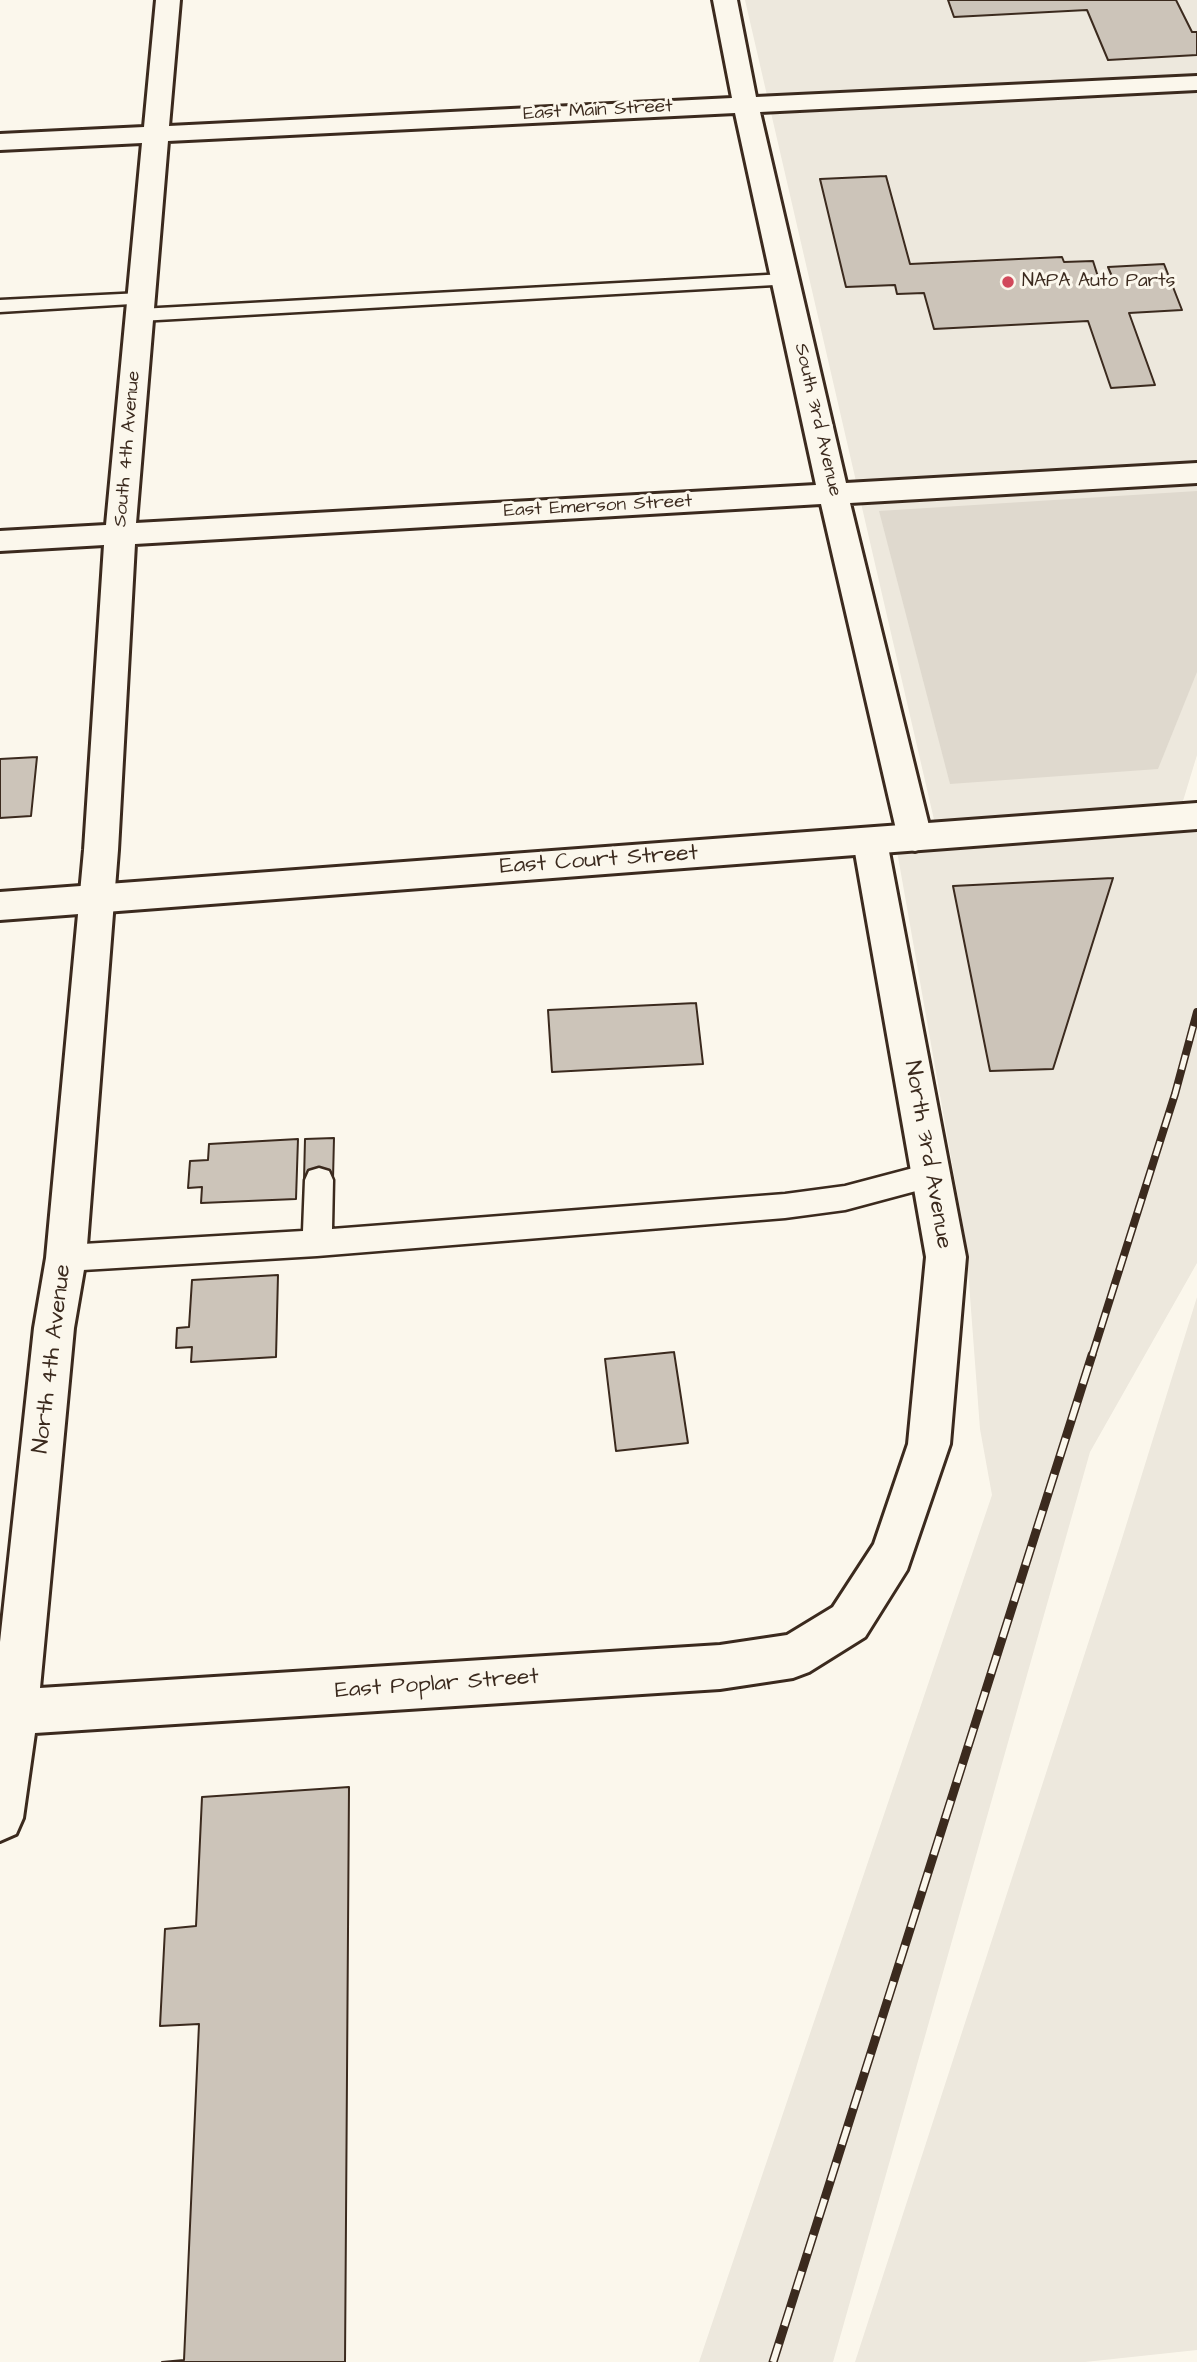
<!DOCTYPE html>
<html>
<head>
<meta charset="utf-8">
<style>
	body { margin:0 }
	canvas { display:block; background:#fbf7ec }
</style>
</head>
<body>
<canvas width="1197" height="2362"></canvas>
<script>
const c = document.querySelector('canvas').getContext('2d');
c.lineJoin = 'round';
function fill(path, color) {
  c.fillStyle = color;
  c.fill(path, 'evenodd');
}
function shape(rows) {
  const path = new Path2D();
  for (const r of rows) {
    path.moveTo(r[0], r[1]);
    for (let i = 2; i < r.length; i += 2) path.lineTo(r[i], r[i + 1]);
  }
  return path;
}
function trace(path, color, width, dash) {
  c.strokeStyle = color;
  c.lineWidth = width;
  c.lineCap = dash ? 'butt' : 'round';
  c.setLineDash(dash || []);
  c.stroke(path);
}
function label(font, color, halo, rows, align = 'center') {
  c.font = font + ' "Architects Daughter",sans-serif';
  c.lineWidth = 6;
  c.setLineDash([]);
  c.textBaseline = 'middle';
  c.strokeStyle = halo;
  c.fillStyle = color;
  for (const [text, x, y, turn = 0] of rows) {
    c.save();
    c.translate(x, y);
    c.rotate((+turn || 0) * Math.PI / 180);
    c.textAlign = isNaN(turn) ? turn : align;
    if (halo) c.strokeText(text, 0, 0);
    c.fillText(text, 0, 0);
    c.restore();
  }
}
fill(shape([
	[745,0,1197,0,1197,755,1183,801,935,824],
	[1197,828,1197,1263,1090,1452,833,2362,699,2362,992,1495,980,1429,966,1243,897,851],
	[1197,1297,1197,2350,1085,2362,855,2362,1120,1545]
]), '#ede8dd');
fill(shape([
	[1197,491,1197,672,1158,769,950,784,879,511]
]), '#dfd9ce');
const building = shape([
	[948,0,1176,0,1192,32,1197,32,1197,55,1108,60,1087,10,954,17,948,0],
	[886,176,910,264,1062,257,1064,262,1093,261,1099,280,1113,279,1108,267,1164,264,1182,310,1129,313,1155,385,1111,388,1088,321,934,329,924,293,897,294,895,285,846,287,820,179,886,176],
	[37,757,31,816,0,818,0,759,37,757],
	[1113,878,1053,1069,990,1071,953,886,1113,878],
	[696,1003,703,1064,552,1072,548,1010,696,1003],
	[334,1138,333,1179,304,1180,305,1139,334,1138],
	[298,1139,296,1199,201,1203,202,1187,188,1188,190,1161,208,1160,209,1144,298,1139],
	[278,1275,276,1357,191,1362,192,1347,176,1348,177,1328,189,1327,192,1280,278,1275],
	[674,1352,688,1443,616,1451,605,1359,674,1352],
	[349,1787,345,2362,162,2362,184,2360,199,2024,160,2026,165,1929,196,1926,202,1797,349,1787]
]);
fill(building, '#ccc4b9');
trace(building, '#3b2a1e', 2);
const service = shape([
	[785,274,792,276,795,280,792,284,140,321,133,319,130,315,133,311,140,309,785,274],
	[141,293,148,295,151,299,148,303,0,312,0,300,141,293],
	[932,1163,942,1166,946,1175,942,1184,845,1210,785,1218,317,1256,66,1271,56,1267,52,1258,56,1249,66,1245,303,1231,305,1180,309,1171,319,1168,329,1171,333,1180,332,1229,785,1194,845,1186,932,1163]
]);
const minor = shape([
	[156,0,180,0,169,126,732,98,713,0,737,0,756,97,1197,76,1197,90,760,112,846,483,1197,463,1197,483,850,503,932,838,927,847,915,851,903,847,898,838,821,504,135,544,118,850,86,1258,74,1328,40,1688,720,1645,787,1635,833,1607,874,1544,908,1444,926,1257,853,841,858,832,870,828,882,832,887,841,966,1257,950,1444,907,1570,865,1637,809,1672,793,1678,720,1689,35,1733,23,1818,16,1834,0,1841,0,1642,34,1328,46,1258,84,850,104,545,0,551,0,531,106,525,142,143,0,150,0,134,144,127,156,0],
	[735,113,816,485,136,523,168,141,735,113]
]);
const tertiary = shape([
	[1197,803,1197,829,0,920,0,892,1197,803]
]);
trace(service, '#3b2a1e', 5);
trace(minor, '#3b2a1e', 6);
trace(tertiary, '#3b2a1e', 6);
fill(service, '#fbf7ec');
fill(minor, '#fbf7ec');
fill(tertiary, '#fbf7ec');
const railFar1 = shape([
	[1092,1356,1175,1094,1197,1012]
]);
const rail = shape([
	[773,2362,1092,1355]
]);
trace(railFar1, '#3b2a1e', 8);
trace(rail, '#3b2a1e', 9);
trace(railFar1, '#fbf7ec', 5, [15]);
trace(rail, '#fbf7ec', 6, [19]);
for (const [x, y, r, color] of [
	[1008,282,7,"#d1495b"]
]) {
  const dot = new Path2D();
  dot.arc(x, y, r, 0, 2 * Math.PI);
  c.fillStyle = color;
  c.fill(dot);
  trace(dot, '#fbf7ec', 2.5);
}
label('19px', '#3b2a1e', '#fbf7ec', [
	["East Main Street",598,111,-3],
	["South 3rd Avenue",817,420,77],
	["South 4th Avenue",128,449,-85],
	["East Emerson Street",598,507,-3]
]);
label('19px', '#3b2a1e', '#fbf7ec', [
	["NAPA Auto Parts",1022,282]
], 'left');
label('23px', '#3b2a1e', '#fbf7ec', [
	["East Court Street",599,861,-4],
	["North 3rd Avenue",927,1155,80],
	["North 4th Avenue",53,1359,-83],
	["East Poplar Street",437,1685,-4]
]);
</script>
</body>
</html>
